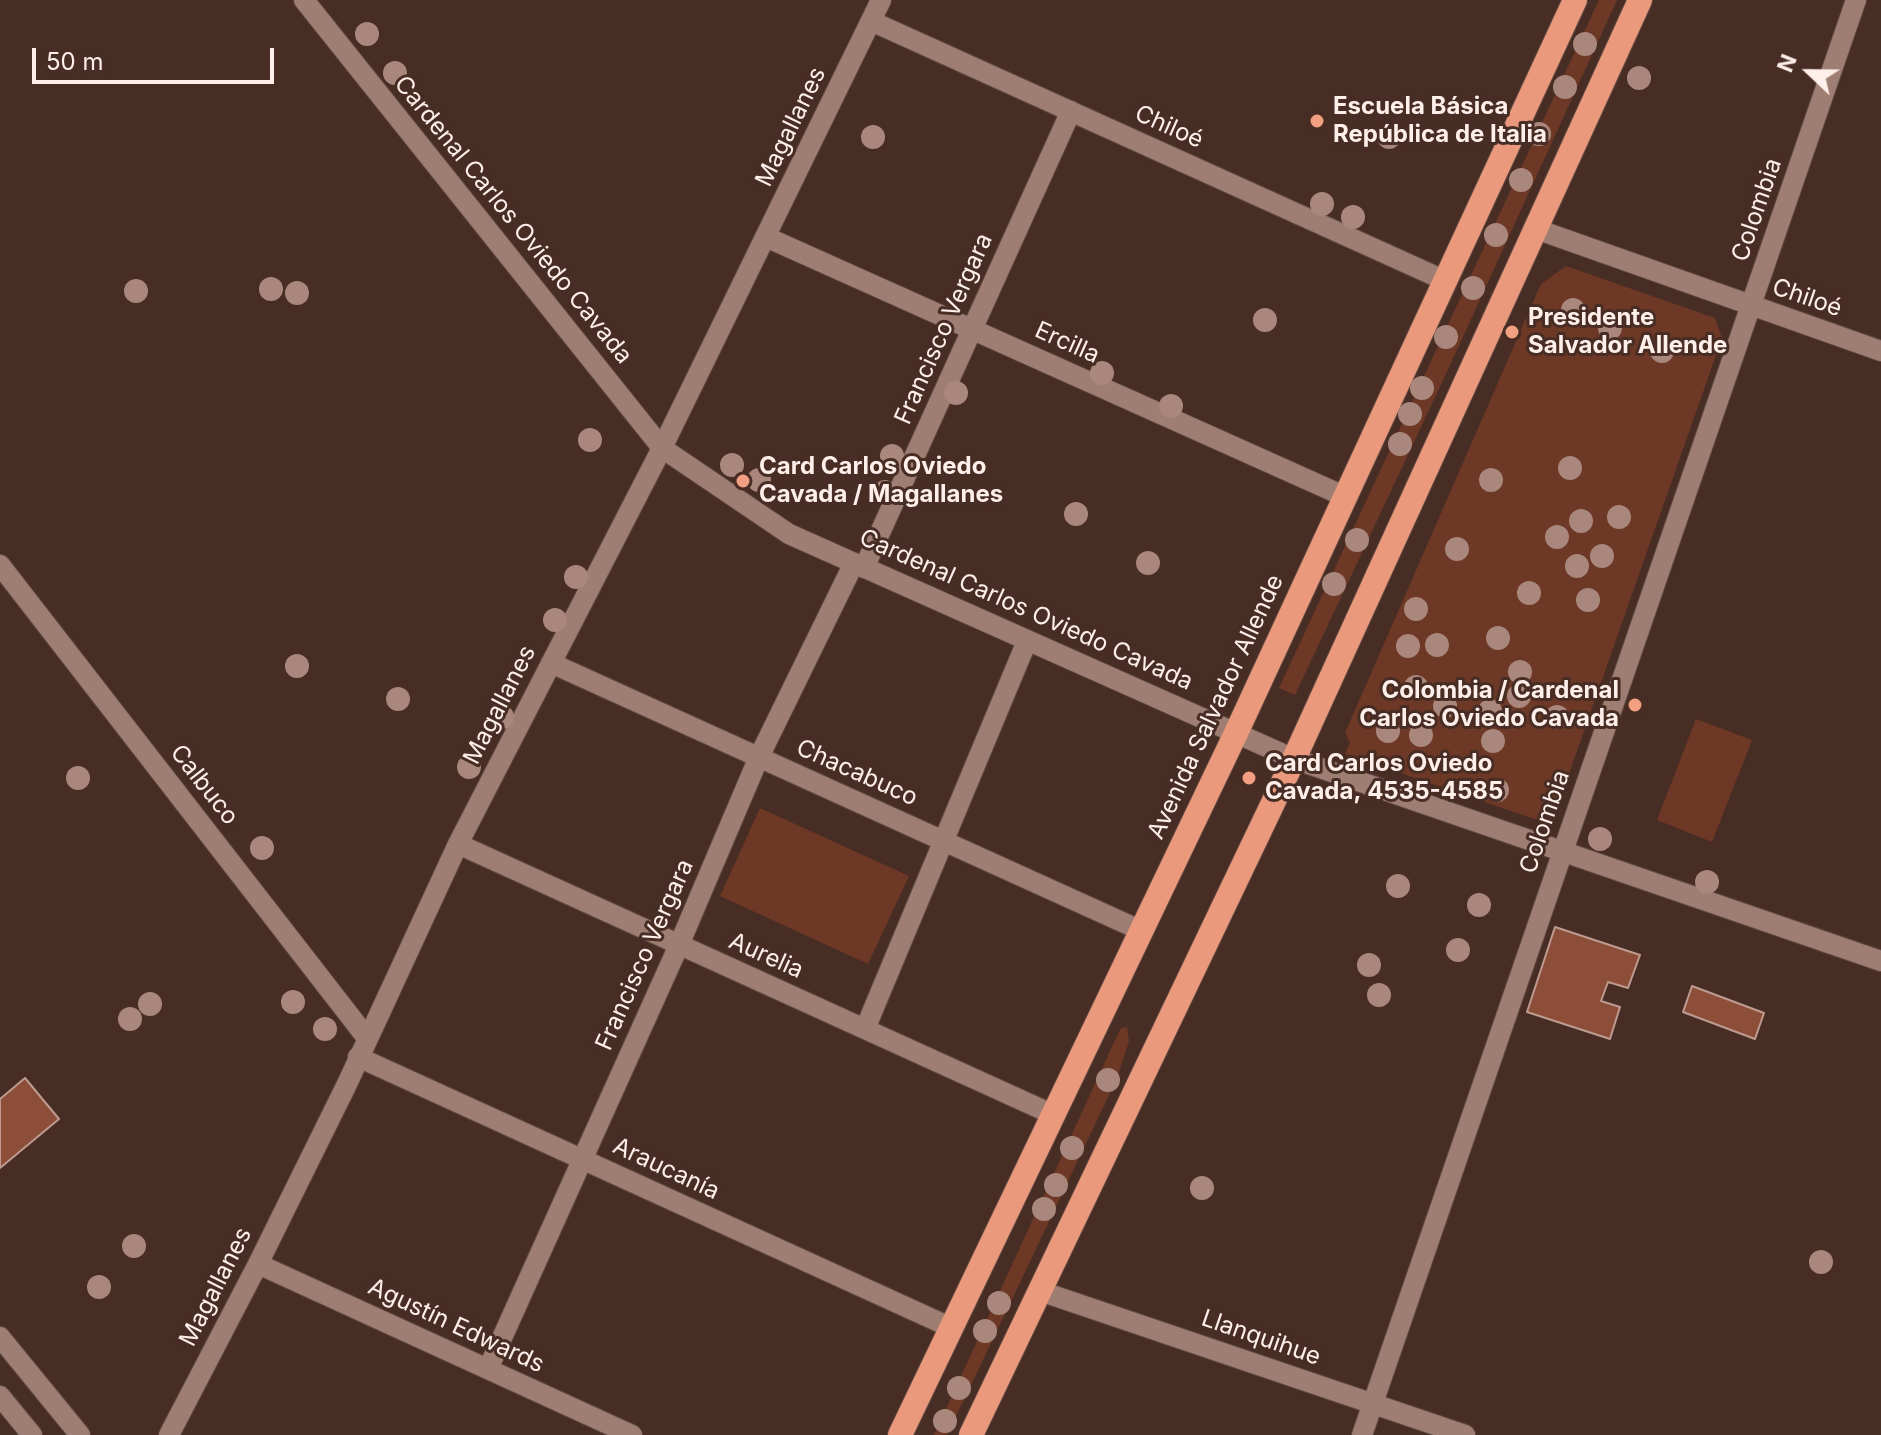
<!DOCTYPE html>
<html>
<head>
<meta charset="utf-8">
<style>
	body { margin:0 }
	#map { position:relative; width:1881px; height:1435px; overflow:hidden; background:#482d24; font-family:Inter,sans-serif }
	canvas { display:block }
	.north { position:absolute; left:1769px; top:32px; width:80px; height:80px; -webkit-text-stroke:6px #482d24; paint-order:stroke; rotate:292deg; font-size:22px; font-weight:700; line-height:32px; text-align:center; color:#feefea }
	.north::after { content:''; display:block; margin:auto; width:28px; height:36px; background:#feefea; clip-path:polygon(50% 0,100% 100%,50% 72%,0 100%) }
	.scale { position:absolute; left:32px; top:48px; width:242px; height:36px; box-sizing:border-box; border:4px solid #feefea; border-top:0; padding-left:10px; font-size:24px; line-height:28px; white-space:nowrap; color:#feefea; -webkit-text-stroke:6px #482d24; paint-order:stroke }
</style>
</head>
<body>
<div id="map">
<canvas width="1881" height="1435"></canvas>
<div class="north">N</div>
<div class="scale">50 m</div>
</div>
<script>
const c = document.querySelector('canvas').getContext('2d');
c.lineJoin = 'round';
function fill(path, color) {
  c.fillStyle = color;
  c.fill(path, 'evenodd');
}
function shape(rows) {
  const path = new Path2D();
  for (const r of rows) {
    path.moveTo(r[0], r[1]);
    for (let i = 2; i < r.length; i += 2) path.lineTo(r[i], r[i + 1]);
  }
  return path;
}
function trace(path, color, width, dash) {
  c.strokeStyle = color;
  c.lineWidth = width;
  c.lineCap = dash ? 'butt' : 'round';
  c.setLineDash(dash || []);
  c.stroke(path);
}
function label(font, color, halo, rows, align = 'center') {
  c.font = font + ' Inter,sans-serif';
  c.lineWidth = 6;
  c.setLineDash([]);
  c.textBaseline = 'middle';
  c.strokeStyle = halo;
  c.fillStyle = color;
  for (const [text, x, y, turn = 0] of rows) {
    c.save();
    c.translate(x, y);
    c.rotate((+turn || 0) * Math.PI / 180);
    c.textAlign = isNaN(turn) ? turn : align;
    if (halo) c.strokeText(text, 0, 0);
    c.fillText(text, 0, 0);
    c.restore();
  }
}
fill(shape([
	[1599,0,1617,0,1446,374,1295,695,1279,688],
	[1566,266,1715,318,1722,338,1557,808,1542,815,1540,821,1345,754,1350,742,1345,733,1541,284],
	[1696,719,1752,740,1712,842,1657,820],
	[760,808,909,876,868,964,720,896],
	[1127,1027,1129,1041,1117,1078,1027,1268,947,1435,934,1435,1115,1040,1121,1028]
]), '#6d3825');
const building = shape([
	[1555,927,1640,955,1628,988,1608,982,1601,1001,1620,1007,1610,1039,1527,1012,1555,927],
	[1692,986,1764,1013,1755,1039,1683,1012,1692,986],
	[25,1078,59,1119,0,1168,0,1099,25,1078]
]);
fill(building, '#8c4e38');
trace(building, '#bd9b90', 2);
const street = shape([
	[871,21,1446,281],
	[1536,229,1881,351],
	[766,237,1346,497],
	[0,565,367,1038],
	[864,568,1071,111],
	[551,663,1142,931],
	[458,844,1054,1115],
	[865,1029,1027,641],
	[358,1057,952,1328],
	[258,1264,632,1435],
	[1040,1291,1465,1435],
	[488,1369,679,945,759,757,854,563],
	[169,1435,258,1264,347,1084,458,844,662,448,881,0],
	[1362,1435,1856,0]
]);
const secondary = shape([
	[304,0,662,448,789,534,1294,759,1881,961],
	[0,1337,80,1435],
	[0,1396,32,1435]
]);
const highway = shape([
	[900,1435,1237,731,1575,0],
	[971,1435,1294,759,1640,0]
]);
trace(street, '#5f4941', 22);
trace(secondary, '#5f4941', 22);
trace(highway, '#5f4941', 26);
trace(street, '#9e7d72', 20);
trace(secondary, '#9e7d72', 20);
trace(highway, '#eb997c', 24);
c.fillStyle = '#a9877c';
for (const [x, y] of [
	[367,34],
	[1585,44],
	[395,73],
	[1639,78],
	[1565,87],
	[1539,134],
	[873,137],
	[1389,137],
	[1521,180],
	[1322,204],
	[1353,217],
	[1496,235],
	[1473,288],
	[271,289],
	[136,291],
	[297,293],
	[1573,310],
	[1265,320],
	[1610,328],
	[1446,337],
	[1662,351],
	[1102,373],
	[1422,388],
	[956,393],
	[1171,406],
	[1410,414],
	[590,440],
	[1400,444],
	[892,456],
	[732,465],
	[1570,468],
	[759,480],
	[1491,480],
	[885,492],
	[1076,514],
	[1619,517],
	[1581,521],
	[1557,537],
	[1357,540],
	[1457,549],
	[1602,556],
	[1148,563],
	[1577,566],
	[576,577],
	[1334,584],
	[1529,593],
	[1588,600],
	[1416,609],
	[555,620],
	[1498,638],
	[1437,645],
	[1408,646],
	[297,666],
	[1520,672],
	[1416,687],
	[1519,696],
	[398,699],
	[1445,706],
	[1490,711],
	[502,717],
	[1557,717],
	[1388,731],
	[1421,735],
	[1493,741],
	[469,767],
	[78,778],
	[1497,790],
	[1600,839],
	[262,848],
	[1707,882],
	[1398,886],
	[1479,905],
	[1458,950],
	[1369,965],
	[1379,995],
	[293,1002],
	[150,1004],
	[130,1019],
	[325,1029],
	[1108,1080],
	[1072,1148],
	[1056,1185],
	[1202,1188],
	[1044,1209],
	[134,1246],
	[1821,1262],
	[99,1287],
	[999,1303],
	[985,1331],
	[959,1388],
	[945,1421]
]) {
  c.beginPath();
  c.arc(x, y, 12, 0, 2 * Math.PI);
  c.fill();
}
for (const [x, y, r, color] of [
	[1317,121,8,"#f39f82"],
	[1512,332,8,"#f39f82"],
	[743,481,8,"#f39f82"],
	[1635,705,8,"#f39f82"],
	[1249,778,8,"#f39f82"]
]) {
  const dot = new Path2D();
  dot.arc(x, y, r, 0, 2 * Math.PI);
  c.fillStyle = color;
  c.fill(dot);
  trace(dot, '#482d24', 3);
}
label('bold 24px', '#feefea', '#482d24', [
	["Escuela Básica",1333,107],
	["República de Italia",1333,135],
	["Presidente",1528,318],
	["Salvador Allende",1528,346],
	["Card Carlos Oviedo",759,467],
	["Cavada / Magallanes",759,495],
	["Colombia / Cardenal",1619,691,"right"],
	["Carlos Oviedo Cavada",1619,719,"right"],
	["Card Carlos Oviedo",1265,764],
	["Cavada, 4535-4585",1265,792]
], 'left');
label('24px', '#feefea', '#482d24', [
	["Magallanes",791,127,-64],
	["Chiloé",1169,127,24],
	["Colombia",1757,210,-71],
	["Cardenal Carlos Oviedo Cavada",513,220,51],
	["Chiloé",1807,298,19],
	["Francisco Vergara",944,329,-66],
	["Ercilla",1067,343,24],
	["Cardenal Carlos Oviedo Cavada",1026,610,24],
	["Magallanes",500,705,-63],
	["Avenida Salvador Allende",1216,707,-65],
	["Chacabuco",857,773,24],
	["Calbuco",204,785,52],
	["Colombia",1545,822,-71],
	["Francisco Vergara",645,955,-66],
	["Aurelia",766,956,24],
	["Araucanía",666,1169,25],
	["Magallanes",216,1287,-63],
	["Agustín Edwards",456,1326,25],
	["Llanquihue",1261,1338,19]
]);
</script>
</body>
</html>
